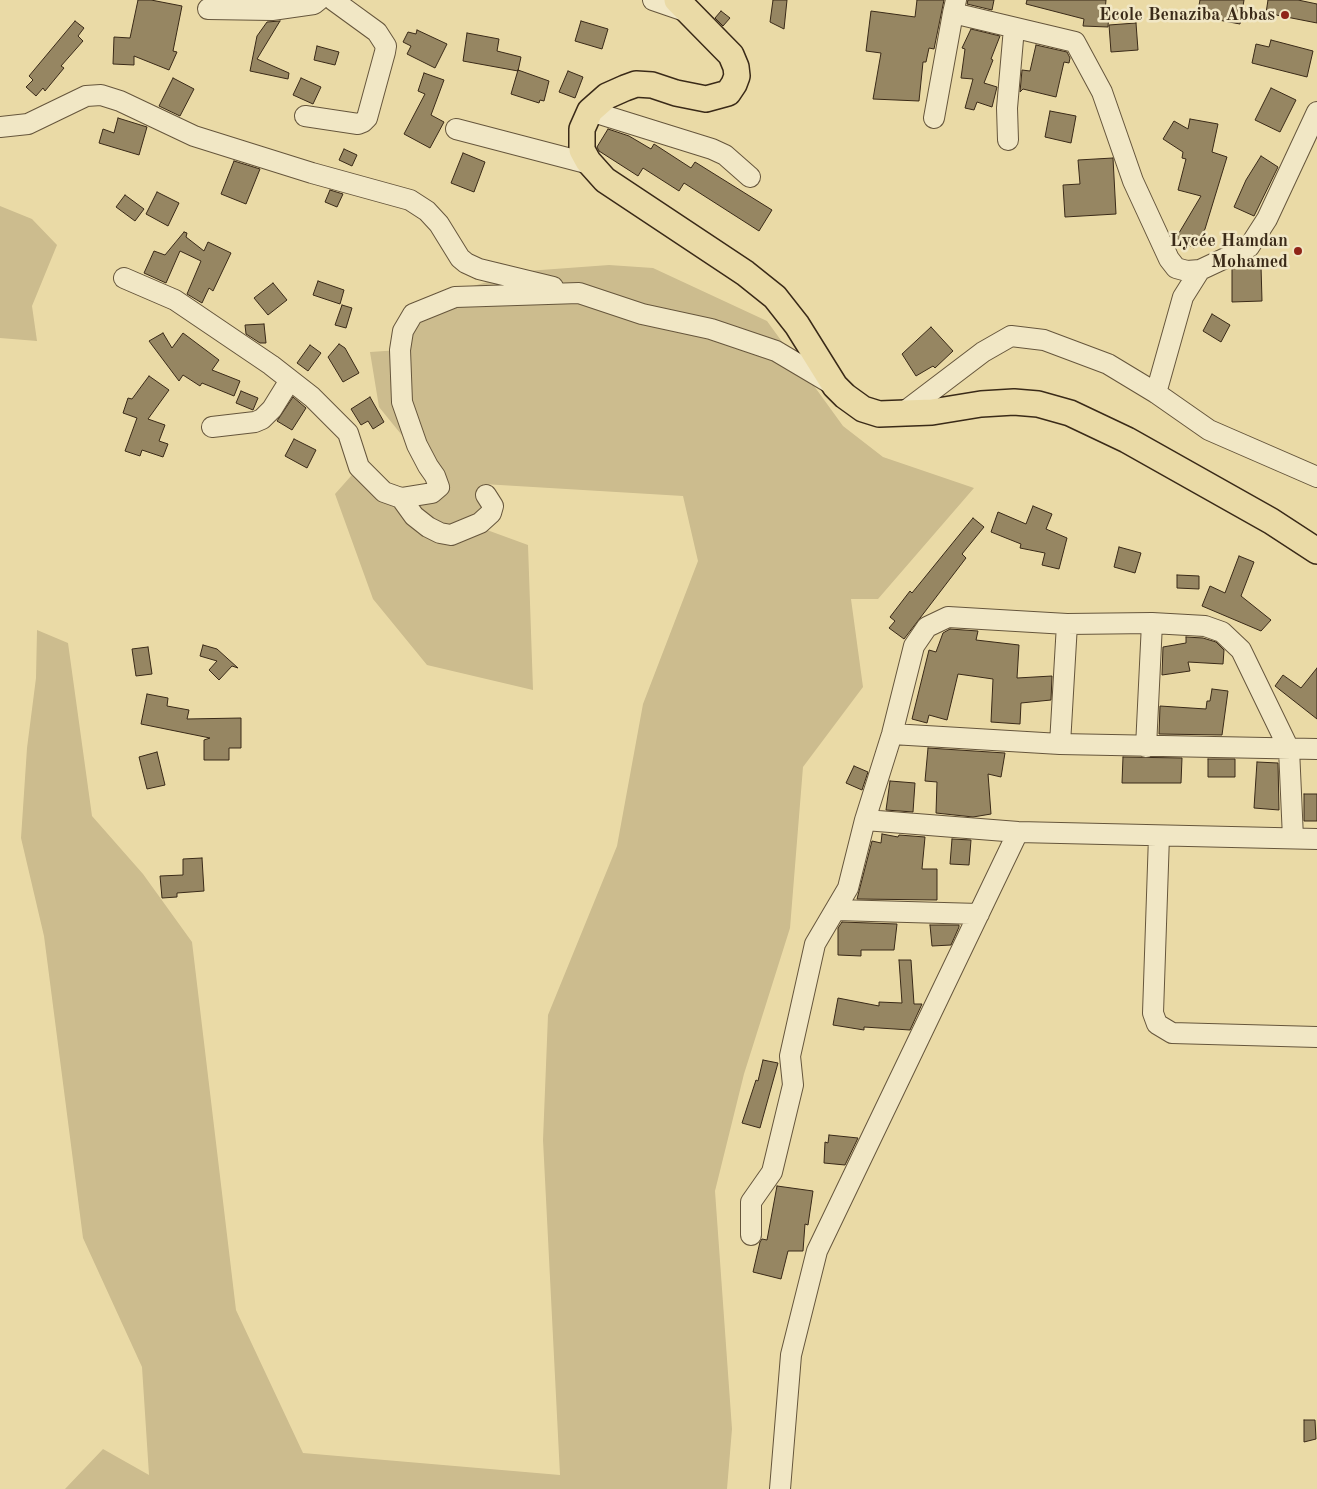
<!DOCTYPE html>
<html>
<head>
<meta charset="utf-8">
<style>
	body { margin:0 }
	canvas { display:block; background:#eadaa6 }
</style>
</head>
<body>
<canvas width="1317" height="1489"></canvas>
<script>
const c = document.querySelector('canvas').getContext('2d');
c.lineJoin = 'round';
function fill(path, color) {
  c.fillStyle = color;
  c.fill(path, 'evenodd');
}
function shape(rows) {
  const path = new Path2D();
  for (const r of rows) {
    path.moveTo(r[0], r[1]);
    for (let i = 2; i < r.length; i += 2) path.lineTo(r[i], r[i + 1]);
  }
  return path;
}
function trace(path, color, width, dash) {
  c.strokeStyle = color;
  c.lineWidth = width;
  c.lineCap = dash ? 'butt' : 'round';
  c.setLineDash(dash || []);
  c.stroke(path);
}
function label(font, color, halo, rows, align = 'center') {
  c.font = font + ' "Old Standard TT",serif';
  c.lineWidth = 5;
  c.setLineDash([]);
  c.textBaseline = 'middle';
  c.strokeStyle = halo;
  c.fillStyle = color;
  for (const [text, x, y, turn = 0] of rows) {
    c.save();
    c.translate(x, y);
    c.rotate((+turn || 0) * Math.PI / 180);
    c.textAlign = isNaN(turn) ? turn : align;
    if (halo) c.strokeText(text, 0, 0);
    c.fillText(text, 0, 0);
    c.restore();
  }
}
fill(shape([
	[0,206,32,219,57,245,32,306,37,341,0,338],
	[609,265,653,268,767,321,843,426,883,457,974,488,878,599,851,599,863,687,803,767,790,928,744,1074,715,1191,732,1429,727,1489,65,1489,103,1449,149,1475,142,1367,83,1238,44,936,21,838,27,748,36,678,37,630,68,643,92,816,143,874,192,942,236,1310,303,1453,560,1475,543,1140,548,1015,617,846,643,704,698,561,683,496,483,484,487,530,528,545,533,690,427,665,373,599,335,494,359,467,384,492,432,493,435,476,379,407,370,352,400,350,419,301,527,271]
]), '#ccbc8e');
const building = shape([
	[138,0,151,0,182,6,173,51,177,52,169,70,134,56,134,65,113,64,114,37,130,38,138,0],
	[773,0,787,0,784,29,770,22,773,0],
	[917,0,944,0,934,49,929,48,926,62,923,62,919,101,873,99,881,53,866,51,871,11,915,17,917,0],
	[968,0,994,0,992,10,967,4,968,0],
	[1027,0,1106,0,1105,11,1109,12,1108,27,1083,26,1084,19,1026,4,1027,0],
	[1200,0,1244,0,1240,24,1197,16,1200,0],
	[1268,0,1298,0,1317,4,1317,23,1266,13,1268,0],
	[721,11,730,18,723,26,715,18,721,11],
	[75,21,84,28,78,36,83,41,61,66,64,68,45,91,43,88,36,96,26,87,33,80,29,76,75,21],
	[280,21,257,59,289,73,288,79,250,71,257,36,267,22,280,21],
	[581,21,608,29,602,49,575,41,581,21],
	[1136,23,1138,50,1111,52,1109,25,1136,23],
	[971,29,1000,36,991,59,993,60,984,83,997,87,992,107,977,102,974,110,965,108,973,79,961,78,965,49,962,48,971,29],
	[417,30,447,44,435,68,407,54,411,46,403,42,408,32,416,34,417,30],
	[467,33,499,39,497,51,521,57,518,71,463,61,467,33],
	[1271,40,1313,51,1307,77,1252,63,1256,44,1269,47,1271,40],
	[1036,45,1067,52,1070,58,1069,63,1064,62,1056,97,1023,89,1020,92,1022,70,1030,71,1036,45],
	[317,46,339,52,335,65,314,60,317,46],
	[518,70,549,81,544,101,540,100,539,103,511,94,518,70],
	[568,71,583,77,575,98,559,92,568,71],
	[424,73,444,80,431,115,444,122,430,148,404,134,425,94,418,91,424,73],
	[173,78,194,89,180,116,159,106,173,78],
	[301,78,321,87,313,104,293,95,301,78],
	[1271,88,1296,100,1280,132,1255,120,1271,88],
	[1050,111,1076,116,1071,143,1045,137,1050,111],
	[118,118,147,127,139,155,99,143,103,129,114,133,118,118],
	[1190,119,1218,124,1212,152,1227,157,1205,229,1194,248,1176,238,1201,196,1178,190,1186,159,1182,158,1183,152,1163,139,1174,121,1188,129,1190,119],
	[608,129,629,136,651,149,654,144,691,168,695,162,772,210,759,231,684,183,679,191,643,168,638,176,599,151,597,147,608,129],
	[344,149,357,155,352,166,339,160,344,149],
	[463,153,485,162,474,192,451,183,463,153],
	[1261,156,1278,167,1254,216,1234,207,1246,180,1261,156],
	[1113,158,1116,214,1065,217,1063,185,1080,184,1078,160,1113,158],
	[234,161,260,169,246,204,221,194,234,161],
	[330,190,343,194,337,207,325,202,330,190],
	[157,192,179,203,168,226,146,214,157,192],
	[125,195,144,209,135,221,116,207,125,195],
	[184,232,187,233,186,237,204,251,208,242,231,253,213,291,209,288,202,303,187,294,201,261,180,251,166,283,144,273,154,251,165,255,184,232],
	[1247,261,1250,261,1250,266,1261,266,1262,301,1232,302,1232,268,1247,261],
	[318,281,344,290,340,304,313,295,318,281],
	[273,283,287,300,268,315,254,298,273,283],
	[342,305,352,308,346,328,335,325,342,305],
	[1212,314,1230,325,1221,342,1203,331,1212,314],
	[264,324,266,343,260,343,246,334,245,325,264,324],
	[931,327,953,351,935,368,933,366,916,376,902,354,931,327],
	[163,333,172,348,183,333,219,360,212,370,240,381,234,396,202,383,200,386,183,375,179,381,149,341,163,333],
	[339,344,345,348,359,373,343,382,328,357,339,344],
	[310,345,321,353,308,371,297,363,310,345],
	[149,376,169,390,148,419,165,425,159,441,168,444,163,457,142,450,140,456,125,451,137,418,123,413,128,398,132,399,149,376],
	[241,391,258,398,253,410,236,403,241,391],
	[293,397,306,408,292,430,277,421,293,397],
	[370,397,384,422,373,429,368,421,361,425,351,409,370,397],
	[294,439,316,450,307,468,285,456,294,439],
	[1033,506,1052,514,1046,529,1067,538,1059,569,1042,565,1045,553,1020,548,1021,544,991,532,998,512,1026,524,1033,506],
	[973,518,984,527,962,554,966,558,904,639,889,628,895,621,890,617,910,591,912,593,973,518],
	[1119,547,1141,553,1135,573,1114,567,1119,547],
	[1239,556,1254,562,1241,596,1271,620,1261,631,1202,606,1210,586,1225,593,1239,556],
	[1177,575,1199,576,1199,589,1177,588,1177,575],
	[950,629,978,631,976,640,1019,645,1017,678,1052,676,1051,700,1021,703,1020,724,991,722,993,679,958,674,947,720,929,715,927,723,912,719,929,650,936,652,943,633,950,629],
	[1186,637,1203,638,1216,642,1224,650,1223,664,1188,662,1190,671,1162,675,1163,647,1186,643,1186,637],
	[203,645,217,649,238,668,232,666,219,680,209,670,217,661,200,656,203,645],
	[148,647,152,674,136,676,132,649,148,647],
	[1317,668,1317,719,1275,686,1283,675,1301,688,1317,668],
	[1212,689,1228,691,1222,735,1159,734,1160,706,1206,709,1207,701,1210,701,1212,689],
	[147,694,168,698,167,706,189,710,187,719,241,718,241,748,229,748,229,760,204,760,204,740,210,738,141,724,147,694],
	[928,748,1005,753,1001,777,988,774,991,814,973,817,936,813,937,782,925,781,928,748],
	[157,752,165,785,147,789,139,757,157,752],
	[1123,757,1182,758,1181,783,1122,783,1123,757],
	[1208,759,1235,759,1235,777,1208,777,1208,759],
	[1257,762,1278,763,1279,810,1254,808,1257,762],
	[854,766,868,772,862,790,846,783,854,766],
	[890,781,915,783,913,812,886,810,890,781],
	[1304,794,1317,794,1317,821,1304,821,1304,794],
	[882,834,898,837,899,835,925,837,922,869,937,869,937,900,857,899,872,841,881,843,882,834],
	[952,839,971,840,969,865,950,864,952,839],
	[202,858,204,891,177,893,177,897,162,898,160,876,183,875,183,859,202,858],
	[842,922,897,924,894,950,861,950,861,956,838,955,838,928,842,922],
	[930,925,959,925,959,927,951,945,932,946,930,925],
	[899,960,911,960,914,1004,922,1004,910,1030,864,1027,864,1030,833,1025,838,998,879,1006,879,1002,902,1003,899,960],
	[763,1060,778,1063,760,1128,742,1123,756,1080,758,1081,763,1060],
	[829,1135,858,1138,845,1165,824,1163,825,1142,828,1143,829,1135],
	[777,1186,813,1191,808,1225,805,1224,803,1251,788,1251,781,1279,753,1272,760,1242,762,1239,767,1240,777,1186],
	[1304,1420,1315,1420,1316,1439,1304,1442,1304,1420]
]);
fill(building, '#968662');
trace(building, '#3a2a18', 1);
const minor = shape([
	[653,0,685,11],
	[956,0,953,13,1075,42,1102,92,1133,181,1169,259,1176,268,1187,271,1200,270],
	[208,9,272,10,314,4,319,0],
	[590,111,712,149,725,155,750,177],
	[305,116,358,124,363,122,367,118,385,52,386,46,377,32,333,0],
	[934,118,953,13],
	[0,127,28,124,86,96,101,95,120,101,194,136,312,173,410,200,427,211,439,224,460,258,466,263,479,269,553,287],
	[456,129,590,164],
	[1008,140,1007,108,1014,28],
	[124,278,175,300,271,365,312,397,348,433,359,467,384,492,401,498,432,493,439,487,435,476,428,466,417,445,402,402,400,350,403,331,413,314,455,297,579,293,642,314,711,329,776,351,835,386],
	[1156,393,1183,297,1200,270,1249,247,1267,219,1317,112],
	[900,415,983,352,1011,336,1044,340,1108,364,1156,393,1209,430,1317,477],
	[212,427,255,422,262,419,272,409,290,380],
	[401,498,414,516,428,527,440,533,451,535,480,523,491,513,493,506,486,495],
	[892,734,1060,744,1317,749],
	[1060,744,1067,624],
	[1146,747,1152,623],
	[865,820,1018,832,1317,839],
	[1159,836,1153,1013,1157,1024,1172,1033,1317,1037],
	[836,910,979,914],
	[751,1235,751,1202,772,1172,793,1085,790,1056,815,944,848,888,865,820,892,734,914,646,927,627,948,617,1067,624,1152,623,1205,626,1222,632,1241,650,1289,749,1293,838],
	[780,1489,791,1355,817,1251,1018,832]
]);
const major = shape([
	[677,0,731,55,736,67,737,76,734,84,728,93,706,99,676,93,652,85,636,84,625,88,607,96,590,111,582,129,582,150,588,161,605,180,745,273,775,297,797,325,835,386,845,396,863,409,879,414,932,412,981,404,1014,402,1038,404,1070,413,1127,440,1271,521,1317,551]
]);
trace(minor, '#66563c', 22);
trace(major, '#3a2a18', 28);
trace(minor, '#f1e7c5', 20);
trace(major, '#eadaa6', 25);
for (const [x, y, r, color] of [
	[1285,15,5,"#8f2418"],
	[1298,251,5,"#8f2418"]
]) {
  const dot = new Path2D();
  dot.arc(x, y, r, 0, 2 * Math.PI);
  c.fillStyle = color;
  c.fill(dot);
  trace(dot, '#f1e7c5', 2);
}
label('bold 18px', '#3a2a18', '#f1e7c5', [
	["Ecole Benaziba Abbas",1275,15],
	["Lycée Hamdan",1288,241],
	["Mohamed",1288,262]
], 'right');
</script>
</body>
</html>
